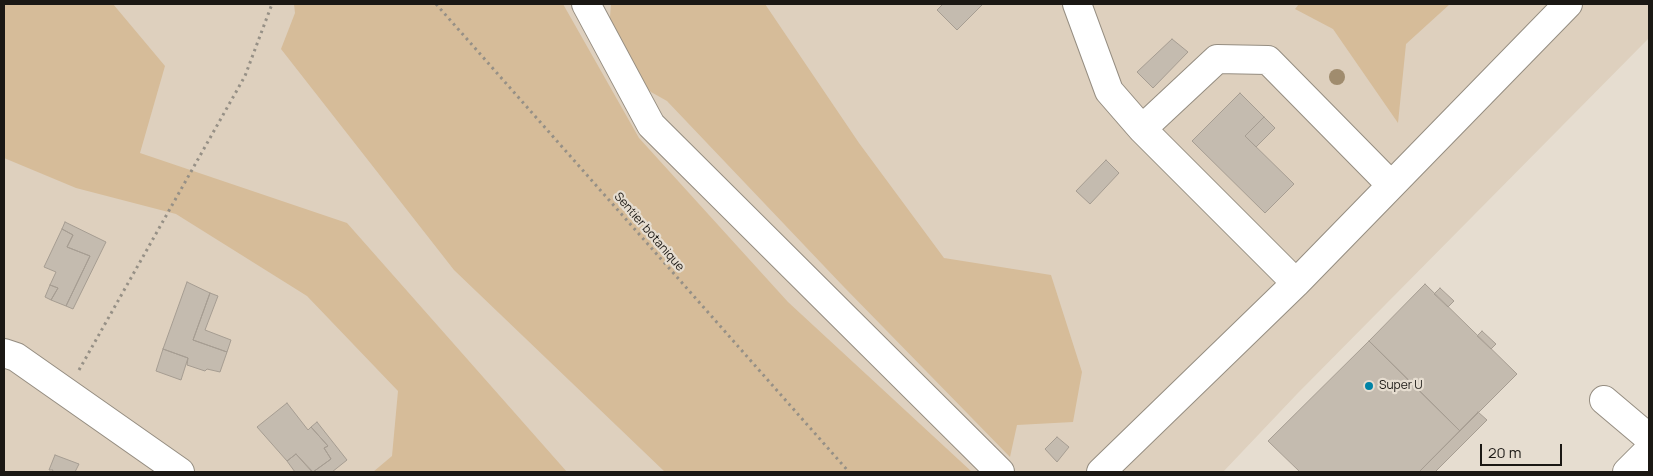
<!DOCTYPE html>
<html>
<head>
<meta charset="utf-8">
<style>
	body { margin:0 }
	#map { position:relative; width:1653px; height:476px; overflow:hidden; background:#e6ddd0; font-family:Manrope,sans-serif }
	canvas { display:block }
	.frame { position:absolute; inset:0; border:5px solid #1b1814; pointer-events:none }
	.scale { position:absolute; left:1480px; top:444px; width:82px; height:22px; box-sizing:border-box; border:2px solid #1b1814; border-top:0; padding-left:6px; font-size:15px; line-height:18px; white-space:nowrap; color:#1b1814; -webkit-text-stroke:4px #e6ddd0; paint-order:stroke }
</style>
</head>
<body>
<div id="map">
<canvas width="1653" height="476"></canvas>
<div class="frame"></div>
<div class="scale">20 m</div>
</div>
<script>
const c = document.querySelector('canvas').getContext('2d');
c.lineJoin = 'round';
function fill(path, color) {
  c.fillStyle = color;
  c.fill(path, 'evenodd');
}
function shape(rows) {
  const path = new Path2D();
  for (const r of rows) {
    path.moveTo(r[0], r[1]);
    for (let i = 2; i < r.length; i += 2) path.lineTo(r[i], r[i + 1]);
  }
  return path;
}
function trace(path, color, width, dash) {
  c.strokeStyle = color;
  c.lineWidth = width;
  c.lineCap = dash ? 'butt' : 'round';
  c.setLineDash(dash || []);
  c.stroke(path);
}
function label(font, color, halo, rows, align = 'center') {
  c.font = font + ' Manrope,sans-serif';
  c.lineWidth = 4.5;
  c.setLineDash([]);
  c.textBaseline = 'middle';
  c.strokeStyle = halo;
  c.fillStyle = color;
  for (const [text, x, y, turn = 0] of rows) {
    c.save();
    c.translate(x, y);
    c.rotate((+turn || 0) * Math.PI / 180);
    c.textAlign = isNaN(turn) ? turn : align;
    if (halo) c.strokeText(text, 0, 0);
    c.fillText(text, 0, 0);
    c.restore();
  }
}
fill(shape([
	[4,4,1649,4,1649,38,1297,394,1223,472,4,472]
]), '#ded0be');
fill(shape([
	[4,4,113,4,165,66,140,153,347,223,567,472,373,472,392,456,398,391,307,296,176,214,76,188,4,158],
	[294,4,563,4,639,138,788,302,972,472,665,472,454,270,281,49,295,13],
	[611,4,765,4,859,143,944,258,1051,275,1082,372,1073,422,1017,425,1010,457,843,286,667,101,651,92,638,80,612,34,610,17],
	[1299,4,1450,4,1406,44,1398,123,1333,29,1295,9]
]), '#d6bc99');
const building = shape([
	[943,4,983,4,957,30,937,10,943,4],
	[1172,39,1188,52,1153,88,1137,72,1172,39],
	[1240,93,1264,117,1245,136,1294,184,1265,213,1192,141,1240,93],
	[1264,117,1275,128,1256,147,1245,136,1264,117],
	[1106,160,1119,173,1090,204,1076,191,1106,160],
	[65,222,106,242,73,309,66,306,90,256,67,247,73,235,62,229,65,222],
	[62,229,73,235,67,247,90,256,66,306,51,300,58,288,50,285,56,272,44,267,62,229],
	[187,282,210,293,193,340,227,352,220,372,207,369,205,371,187,365,188,358,163,349,187,282],
	[1425,284,1517,374,1460,431,1369,341,1425,284],
	[50,285,58,288,51,300,45,297,50,285],
	[1440,288,1454,301,1448,307,1434,294,1440,288],
	[210,293,218,296,205,330,231,340,227,352,193,340,210,293],
	[1482,331,1496,344,1491,349,1477,336,1482,331],
	[1369,341,1460,431,1419,472,1300,472,1268,441,1369,341],
	[163,349,188,358,181,380,156,371,163,349],
	[287,403,308,430,311,427,328,446,324,448,331,459,313,472,296,454,287,461,257,427,287,403],
	[1478,412,1487,420,1435,472,1419,472,1478,412],
	[317,422,347,460,332,472,313,472,331,459,324,448,328,446,311,427,317,422],
	[1057,437,1069,447,1057,462,1045,449,1057,437],
	[296,454,312,472,295,472,287,461,296,454],
	[55,455,79,464,75,472,52,472,53,470,49,470,55,455]
]);
fill(building, '#c4bbaf');
trace(building, '#a69d92', 1);
const minor = shape([
	[586,4,651,125,1000,472],
	[1077,4,1109,91,1142,129,1296,283],
	[1142,129,1217,59,1268,60,1391,185],
	[4,353,16,357,180,472],
	[1604,400,1649,438],
	[1101,472,1296,283,1568,4],
	[1627,472,1649,450]
]);
trace(minor, '#958d81', 30);
trace(shape([
	[436,4,849,472],
	[79,370,245,76,272,4]
]), '#969086', 3, [2.5, 4]);
trace(minor, '#fff', 28);
c.fillStyle = '#a08c6e';
for (const [x, y] of [
	[1337,77]
]) {
  c.beginPath();
  c.arc(x, y, 8, 0, 2 * Math.PI);
  c.fill();
}
for (const [x, y, r, color] of [
	[1369,386,5,"#0083a6"]
]) {
  const dot = new Path2D();
  dot.arc(x, y, r, 0, 2 * Math.PI);
  c.fillStyle = color;
  c.fill(dot);
  trace(dot, '#e6ddd0', 2);
}
label('12px', '#1b1814', '#e6ddd0', [
	["Sentier botanique",649,232,49]
]);
label('12px', '#1b1814', '#e6ddd0', [
	["Super U",1379,386]
], 'left');
</script>
</body>
</html>
